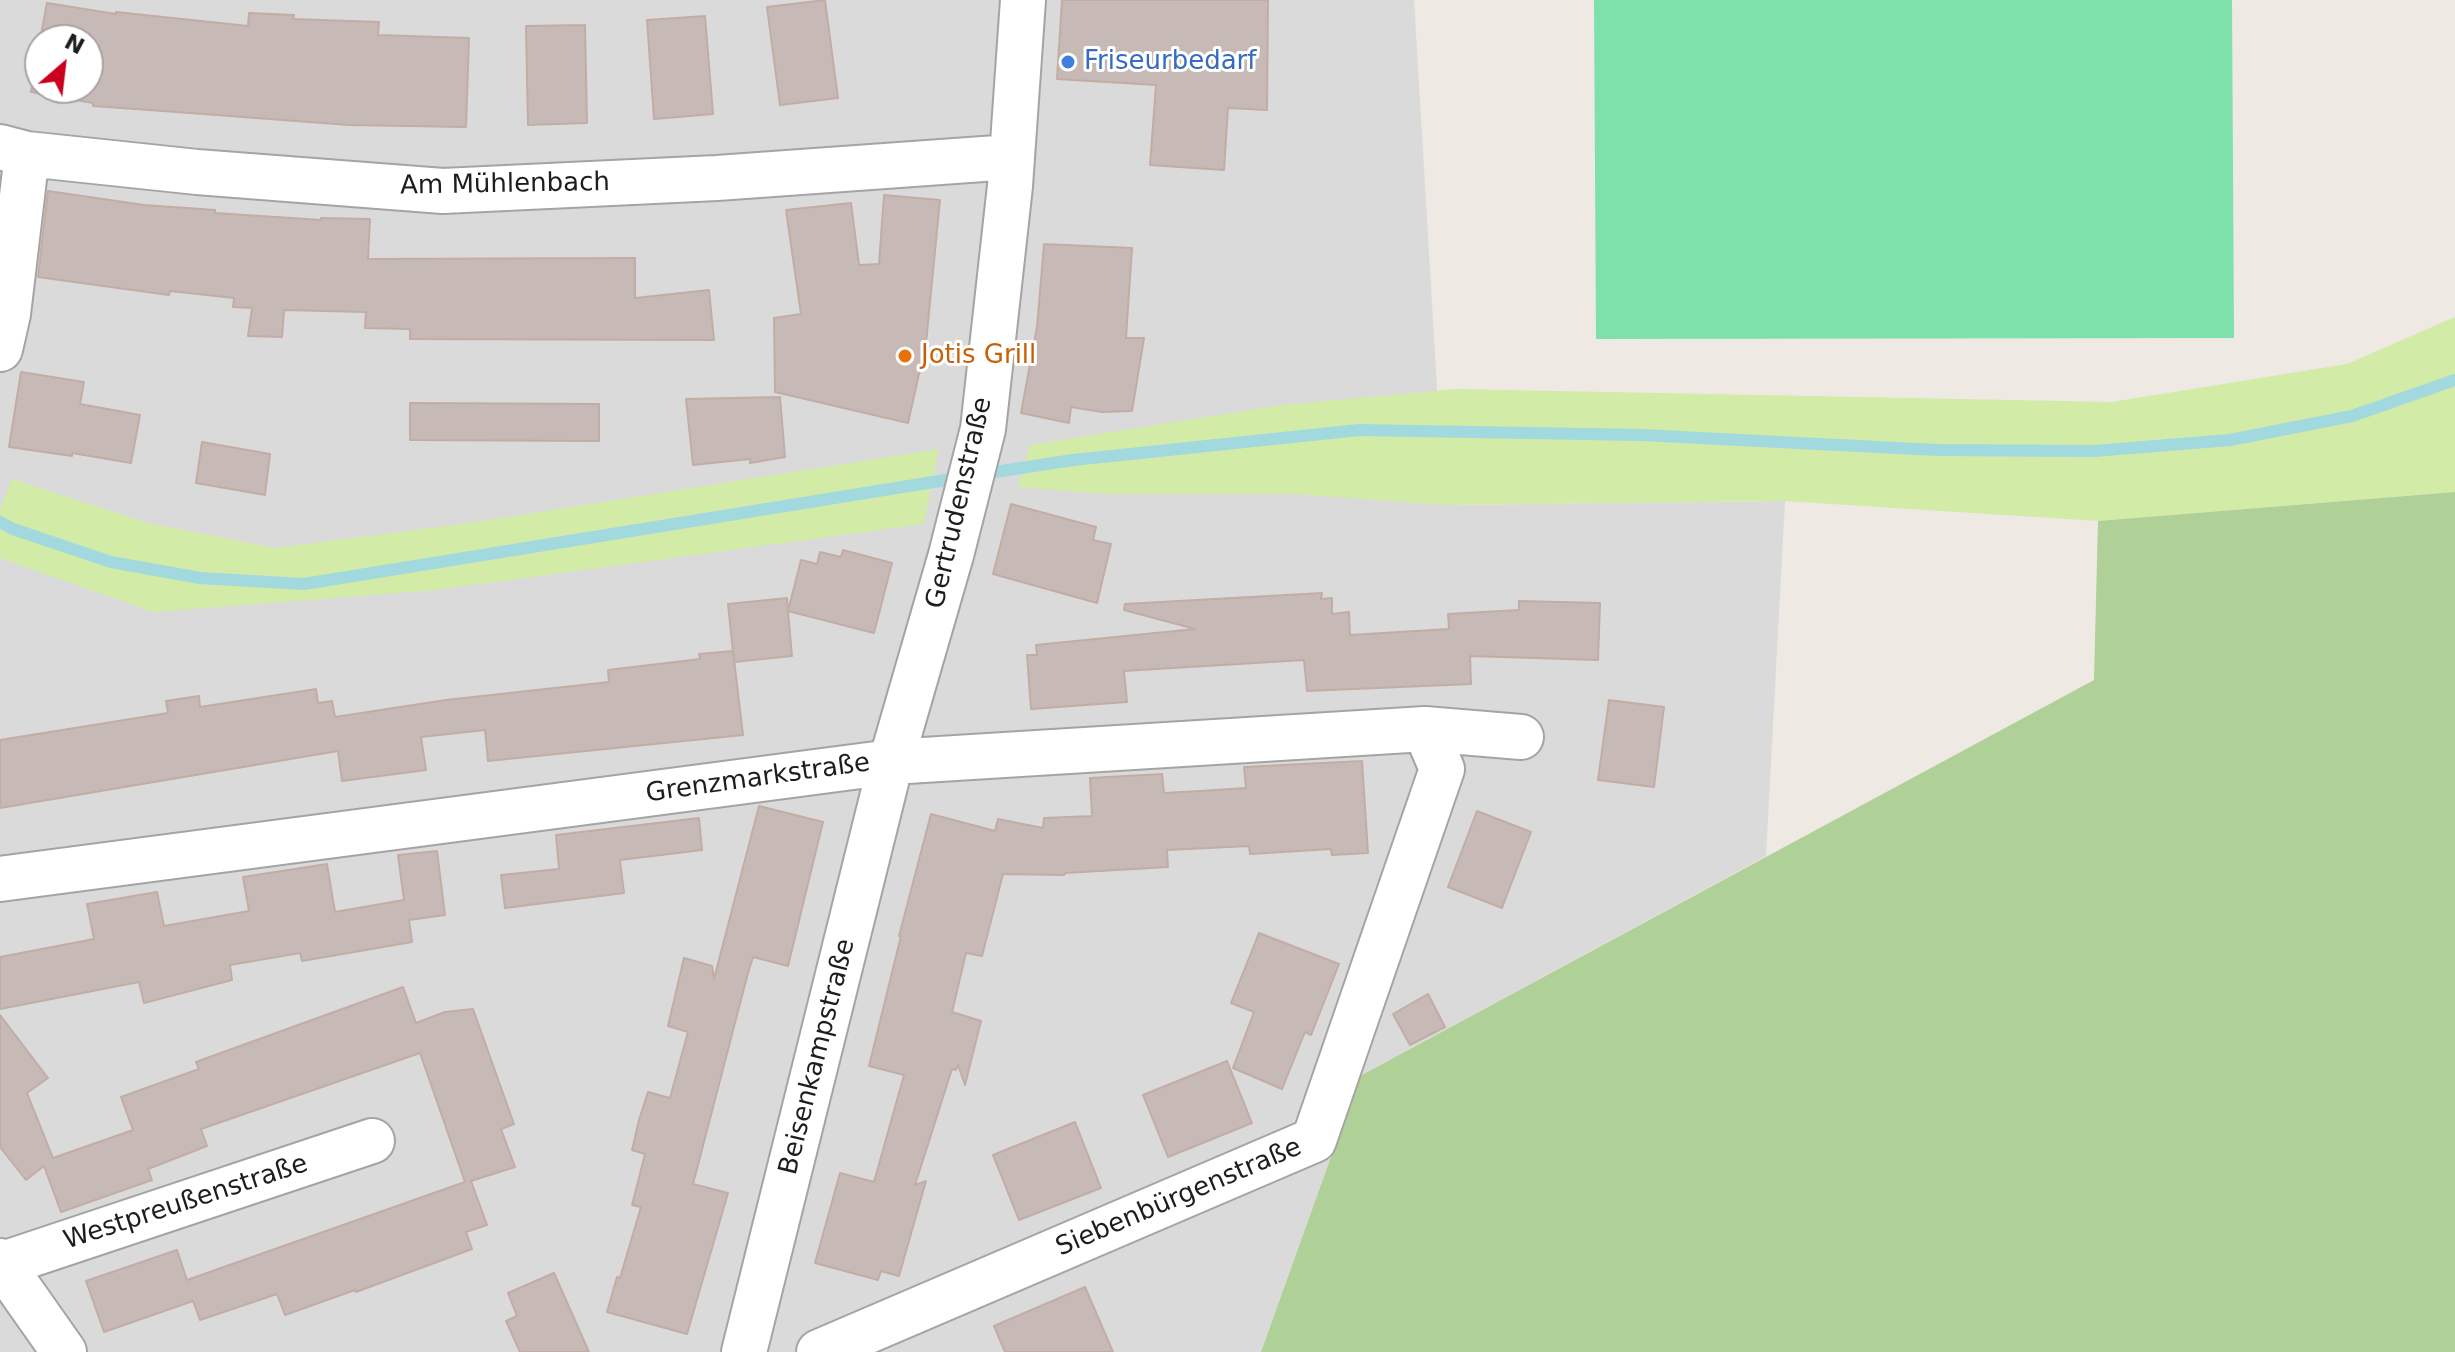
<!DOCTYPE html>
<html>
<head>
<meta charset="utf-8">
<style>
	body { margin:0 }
	#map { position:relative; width:2455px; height:1352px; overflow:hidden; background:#efe9e3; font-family:"DejaVu Sans",sans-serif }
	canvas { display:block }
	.north { position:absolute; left:24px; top:24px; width:80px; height:80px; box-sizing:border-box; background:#fff; border:2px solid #a5a5a5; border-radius:50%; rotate:28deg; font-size:22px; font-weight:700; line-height:32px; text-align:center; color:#1d1d1d }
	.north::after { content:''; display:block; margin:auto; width:28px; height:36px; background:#cb001e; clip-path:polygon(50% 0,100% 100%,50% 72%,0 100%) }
</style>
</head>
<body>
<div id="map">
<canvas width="2455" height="1352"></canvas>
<div class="north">N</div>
</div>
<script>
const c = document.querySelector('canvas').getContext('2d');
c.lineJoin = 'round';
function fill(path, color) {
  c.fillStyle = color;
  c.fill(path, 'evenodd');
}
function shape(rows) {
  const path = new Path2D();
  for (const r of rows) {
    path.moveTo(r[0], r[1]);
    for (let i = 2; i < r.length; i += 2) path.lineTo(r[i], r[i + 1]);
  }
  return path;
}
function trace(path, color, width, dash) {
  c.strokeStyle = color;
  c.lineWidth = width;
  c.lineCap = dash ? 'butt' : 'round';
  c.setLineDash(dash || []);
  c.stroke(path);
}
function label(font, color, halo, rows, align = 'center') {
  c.font = font + ' "DejaVu Sans",sans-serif';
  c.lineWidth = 6;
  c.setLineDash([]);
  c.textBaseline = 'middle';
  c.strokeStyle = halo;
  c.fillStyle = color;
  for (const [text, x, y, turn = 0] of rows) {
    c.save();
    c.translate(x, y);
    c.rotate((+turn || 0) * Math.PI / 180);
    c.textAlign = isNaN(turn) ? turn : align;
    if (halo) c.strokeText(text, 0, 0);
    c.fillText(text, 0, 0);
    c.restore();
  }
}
fill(shape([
	[0,0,1414,0,1444,505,1785,501,1766,856,1360,1076,1261,1352,0,1352],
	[40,40,88,40,88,88,40,88]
]), '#dbdada');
fill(shape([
	[2455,317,2455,492,2098,521,1785,501,1444,505,1296,494,1106,494,1018,487,1030,445,1282,405,1456,389,2112,402,2347,364],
	[939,449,924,524,436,590,153,612,0,558,0,510,12,479,148,523,275,548,469,523]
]), '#d2eba6');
fill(shape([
	[2455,492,2455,1352,1261,1352,1360,1076,2094,680,2098,521]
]), '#afd096');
fill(shape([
	[1594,0,2232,0,2234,338,1596,339]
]), '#7ee1ac');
trace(shape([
	[982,474,1073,460,1359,430,1641,435,1937,450,2094,451,2230,440,2352,416,2455,380],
	[0,522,13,529,111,562,200,578,304,584,964,477]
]), '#a1d9de', 12);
const building = shape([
	[825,0,838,98,780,105,767,7,825,0],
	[1062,0,1268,0,1267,110,1228,108,1224,170,1150,165,1156,85,1057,79,1062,0],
	[47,3,116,14,116,12,248,26,249,13,294,15,293,19,379,22,378,35,469,38,466,127,349,125,163,111,93,106,93,103,31,92,33,79,30,78,36,44,39,45,40,40,40,88,88,88,88,40,40,40,47,3],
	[705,16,713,114,654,119,647,20,705,16],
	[585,25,587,123,528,125,526,26,585,25],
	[48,191,144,205,215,210,215,213,321,220,321,218,370,219,368,259,635,258,635,298,709,290,714,340,410,339,410,329,365,328,366,312,284,310,282,337,248,336,252,308,233,307,234,298,170,291,169,295,38,277,48,191],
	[884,195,940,200,926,343,908,423,775,392,774,318,801,314,786,210,851,203,859,265,879,264,884,195],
	[1044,244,1132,248,1126,338,1144,338,1132,411,1102,412,1071,407,1069,423,1021,413,1037,327,1044,244],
	[21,372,84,382,80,404,140,415,131,463,72,453,72,456,9,447,21,372],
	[780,397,785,457,750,463,750,459,693,465,686,399,780,397],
	[410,403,599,404,599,441,410,440,410,403],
	[202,442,270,454,265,495,196,483,202,442],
	[1011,504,1096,527,1093,540,1111,544,1097,603,993,574,1011,504],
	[843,550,892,563,874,633,788,611,792,656,734,662,728,604,787,598,788,611,801,560,817,564,820,552,841,557,843,550],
	[1322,593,1321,599,1332,598,1332,614,1349,612,1350,635,1449,629,1448,614,1519,610,1519,601,1600,603,1598,660,1470,656,1471,684,1307,691,1304,660,1124,671,1127,702,1031,709,1027,655,1037,655,1036,645,1195,629,1124,610,1125,604,1322,593],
	[733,651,743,735,488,761,485,730,421,737,426,770,342,781,338,751,0,808,0,740,168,713,166,701,199,696,200,707,316,689,318,703,332,701,335,717,446,700,609,682,608,670,700,659,699,654,733,651],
	[1609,700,1664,707,1654,787,1598,780,1609,700],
	[1362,761,1368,853,1332,855,1331,849,1250,854,1249,846,1167,850,1168,867,1065,873,1064,875,1003,874,982,956,966,953,952,1012,981,1021,965,1085,958,1065,956,1070,952,1069,915,1185,926,1181,899,1276,881,1271,878,1280,815,1263,840,1173,874,1182,904,1075,869,1066,901,936,899,936,931,814,995,831,998,819,1043,828,1044,818,1092,816,1090,778,1162,774,1164,793,1200,791,1246,788,1244,767,1362,761],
	[759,806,823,822,788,966,753,957,748,973,693,1184,728,1193,687,1334,607,1312,617,1277,620,1278,641,1207,632,1205,645,1154,632,1150,639,1120,648,1092,670,1098,688,1032,668,1026,684,958,712,966,714,979,759,806],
	[1477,811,1531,832,1502,908,1448,887,1477,811],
	[699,818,702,850,620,860,624,893,505,908,501,875,559,869,556,835,699,818],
	[437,851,445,915,409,920,412,942,302,961,300,953,230,965,232,980,144,1003,139,982,0,1009,0,957,94,939,87,904,157,892,164,926,249,911,243,877,327,864,335,912,404,900,398,855,437,851],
	[1259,933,1339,964,1311,1035,1305,1032,1282,1089,1233,1068,1254,1012,1231,1003,1259,933],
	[403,987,416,1023,445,1012,473,1009,514,1124,501,1129,515,1167,471,1181,487,1225,466,1232,472,1249,356,1292,355,1290,285,1315,277,1294,200,1320,193,1301,104,1332,86,1281,177,1250,187,1280,465,1182,420,1053,201,1129,207,1146,148,1169,152,1180,61,1212,44,1166,26,1180,0,1147,0,1015,48,1078,27,1093,53,1158,133,1130,121,1097,199,1069,196,1062,403,987],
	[1428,994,1445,1027,1410,1045,1393,1014,1428,994],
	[1227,1061,1252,1123,1168,1157,1143,1095,1227,1061],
	[1075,1122,1101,1188,1019,1220,993,1155,1075,1122],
	[554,1273,589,1352,520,1352,506,1321,517,1316,508,1293,554,1273],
	[1085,1287,1113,1352,1005,1352,994,1326,1085,1287]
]);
fill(building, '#c7bab6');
trace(building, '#c1ada5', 2);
const minor = shape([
	[0,147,27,154,197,172,443,191,717,178,1011,157],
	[0,349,8,314,27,154],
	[0,879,891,762,1425,729,1521,737],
	[0,1261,64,1352],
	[0,1265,372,1141],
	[744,1352,891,762,951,555,983,429,1010,186,1023,0],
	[819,1352,1314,1140,1442,769,1425,729]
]);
trace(minor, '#a4a4a4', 48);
trace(minor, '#fff', 44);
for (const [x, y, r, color] of [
	[1068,62,8,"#3f7fe0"],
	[905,356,8,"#e8710a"]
]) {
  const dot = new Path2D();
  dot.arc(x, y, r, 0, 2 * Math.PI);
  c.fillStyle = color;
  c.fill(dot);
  trace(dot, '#fff', 3);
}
label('26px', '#366cbe', '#fff', [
	["Friseurbedarf",1084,62]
], 'left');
label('26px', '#1d1d1d', '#fff', [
	["Am Mühlenbach",505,185,-1],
	["Gertrudenstraße",960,503,-77],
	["Grenzmarkstraße",758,779,-8],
	["Beisenkampstraße",818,1057,-76],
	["Siebenbürgenstraße",1179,1198,-23],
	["Westpreußenstraße",186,1203,-18]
]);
label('26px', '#c56008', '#fff', [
	["Jotis Grill",921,356]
], 'left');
</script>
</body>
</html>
